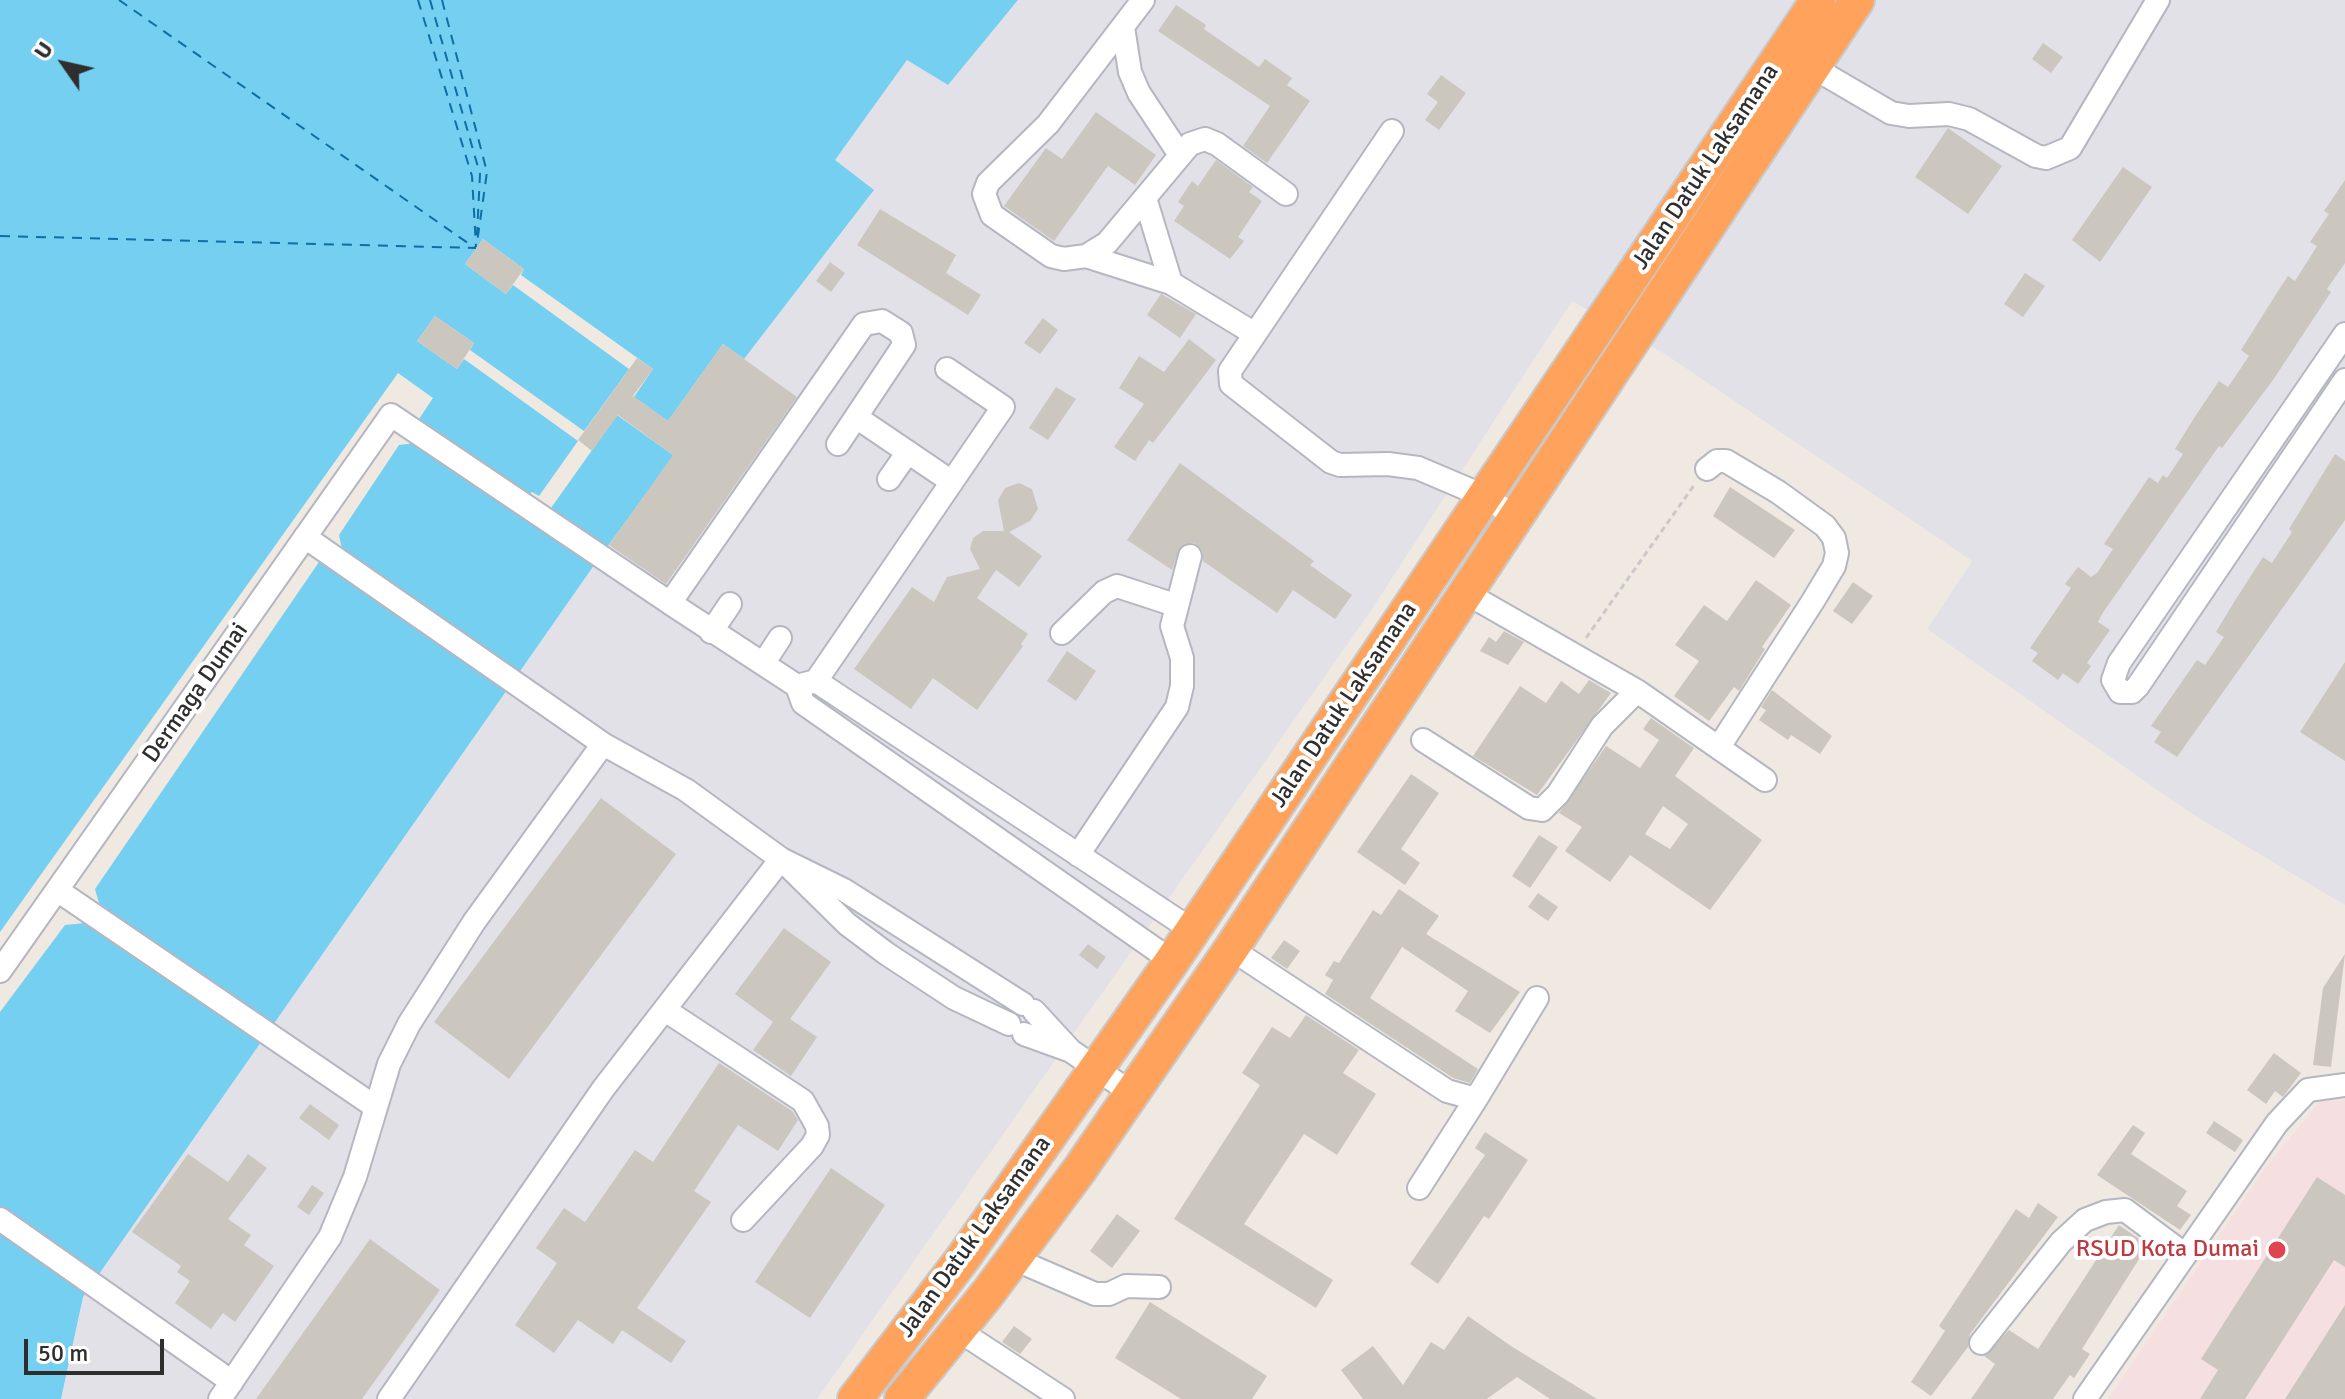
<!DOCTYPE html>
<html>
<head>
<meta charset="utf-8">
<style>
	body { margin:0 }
	#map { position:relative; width:2345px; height:1399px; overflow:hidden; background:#efe9e1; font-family:Signika,sans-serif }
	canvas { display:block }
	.north { position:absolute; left:24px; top:24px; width:80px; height:80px; -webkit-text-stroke:6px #fff; paint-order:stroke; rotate:304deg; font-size:22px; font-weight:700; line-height:32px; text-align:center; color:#2e2e2e }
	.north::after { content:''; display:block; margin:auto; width:28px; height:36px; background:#2e2e2e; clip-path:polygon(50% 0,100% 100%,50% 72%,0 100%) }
	.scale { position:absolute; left:24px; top:1339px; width:140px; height:36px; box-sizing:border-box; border:4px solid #2e2e2e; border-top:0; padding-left:10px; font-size:24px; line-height:28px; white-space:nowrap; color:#2e2e2e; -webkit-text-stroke:6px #fff; paint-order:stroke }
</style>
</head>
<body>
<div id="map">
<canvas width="2345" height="1399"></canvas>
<div class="north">U</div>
<div class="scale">50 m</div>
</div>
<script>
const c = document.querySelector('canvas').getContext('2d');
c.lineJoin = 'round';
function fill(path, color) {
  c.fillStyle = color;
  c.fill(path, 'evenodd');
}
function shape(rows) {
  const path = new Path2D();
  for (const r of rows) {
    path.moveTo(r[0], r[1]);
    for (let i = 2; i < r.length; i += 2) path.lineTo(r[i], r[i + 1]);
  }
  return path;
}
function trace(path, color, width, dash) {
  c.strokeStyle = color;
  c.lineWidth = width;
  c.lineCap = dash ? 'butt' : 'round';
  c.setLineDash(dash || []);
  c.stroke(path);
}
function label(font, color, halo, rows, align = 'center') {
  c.font = font + ' Signika,sans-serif';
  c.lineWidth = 8;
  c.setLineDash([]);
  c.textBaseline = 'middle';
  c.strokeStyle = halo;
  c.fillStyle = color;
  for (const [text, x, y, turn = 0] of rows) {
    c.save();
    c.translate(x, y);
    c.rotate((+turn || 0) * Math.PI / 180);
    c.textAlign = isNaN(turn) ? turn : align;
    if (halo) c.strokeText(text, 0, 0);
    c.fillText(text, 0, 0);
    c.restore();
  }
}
fill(shape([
	[1018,0,2345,0,2345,905,2189,812,1927,629,1972,561,1665,354,1572,301,1370,612,817,1399,61,1399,83,1297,597,561,744,359,874,191,834,160,907,60,948,85]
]), '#e3e1e8');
fill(shape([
	[2345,1099,2345,1399,2108,1399,2264,1170,2320,1101]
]), '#f5dfe0');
fill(shape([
	[0,0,1018,0,948,85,907,60,835,160,874,190,744,359,597,561,83,1297,61,1399,0,1399]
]), '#75cff0');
fill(shape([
	[483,239,524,269,521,275,653,369,634,397,668,421,723,344,744,359,673,455,617,415,551,508,607,547,424,442,399,445,339,535,343,554,520,672,510,686,319,562,95,889,99,903,272,1026,260,1043,85,923,65,925,0,1012,0,932,398,373,433,398,419,419,528,495,532,492,539,496,578,441,464,359,457,369,417,341,435,316,474,343,470,350,584,431,629,369,513,285,506,294,465,264]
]), '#efe9e1');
trace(shape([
	[119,0,475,248],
	[418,0,472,176,476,247],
	[430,0,480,174,477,235],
	[442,0,487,172,477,243],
	[0,236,476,248]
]), '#0d6fa3', 2, [10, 8]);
fill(shape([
	[1176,5,1206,25,1204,29,1259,67,1265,59,1292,78,1287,85,1310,101,1267,163,1243,146,1270,106,1158,31],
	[2043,43,2063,57,2051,73,2032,59],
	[1441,75,1466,93,1439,130,1425,120,1438,102,1427,94],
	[1096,112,1156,155,1135,185,1108,166,1054,241,1004,206,1046,148,1062,159],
	[1948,128,2002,166,1968,214,1915,177],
	[1216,160,1253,187,1249,192,1262,201,1238,237,1244,241,1230,259,1174,221,1184,206,1178,202,1192,181,1198,186],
	[2123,167,2152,187,2100,262,2072,240],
	[2345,180,2345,263,2327,289,2331,292,2273,380,2222,448,2219,446,2102,614,2098,622,2110,630,2087,663,2091,666,2078,684,2063,673,2058,680,2032,661,2038,653,2030,648,2071,588,2065,584,2078,567,2091,577,2097,573,2113,549,2104,544,2149,477,2158,483,2163,475,2167,478,2183,454,2175,449,2194,418,2219,381,2228,387,2249,356,2241,350,2278,291,2288,276,2295,281,2317,246,2310,242,2329,214,2324,211],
	[880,209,956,255,946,273,981,295,968,315,857,245],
	[483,239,524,269,506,294,465,264],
	[830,262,845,273,831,292,816,281],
	[2025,273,2045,286,2023,317,2004,304],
	[1161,294,1196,314,1180,338,1147,315],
	[435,316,474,343,457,369,417,341],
	[1043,318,1058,330,1040,354,1024,343],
	[1189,339,1216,360,1153,443,1149,440,1135,461,1114,447,1144,404,1119,388,1139,356,1164,372],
	[723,344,797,397,666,584,609,545,673,455,618,415,592,451,578,440,637,358,653,369,633,396,668,421],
	[1056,387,1076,399,1048,440,1029,428],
	[2335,454,2345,461,2345,520,2177,757,2154,742,2161,732,2151,726,2197,660,2205,665,2224,637,2216,632,2234,602,2263,557,2272,563,2292,532,2289,529],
	[1180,463,1314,561,1310,565,1352,595,1335,619,1293,590,1277,613,1203,561,1203,552,1194,543,1180,547,1172,570,1127,540],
	[1019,483,1032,489,1038,509,1030,521,1009,532,1042,556,1019,587,996,570,977,598,1028,634,1021,644,1023,646,977,710,933,678,911,709,854,669,912,587,934,602,947,577,980,569,970,549,973,538,983,531,1004,531,998,500,1005,488],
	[1730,487,1795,530,1774,558,1713,516],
	[1756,580,1791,605,1762,647,1765,649,1739,691,1734,687,1709,721,1674,696,1699,661,1675,645,1704,605,1727,621],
	[1853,582,1873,596,1852,624,1833,611],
	[1504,631,1524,642,1508,665,1480,651,1489,637,1496,642],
	[1067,651,1096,671,1076,701,1047,681],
	[2345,662,2345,761,2300,732],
	[1589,680,1611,693,1537,795,1473,756,1520,686,1546,703,1561,681,1579,694],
	[1772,690,1832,736,1820,754,1791,735,1788,740,1759,720,1766,710,1761,707],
	[1651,718,1694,748,1675,776,1762,840,1710,910,1630,855,1610,882,1565,851,1582,827,1559,813,1606,746,1640,768,1659,740,1643,729],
	[1663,806,1688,824,1670,849,1645,834],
	[1411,774,1439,793,1401,849,1420,863,1405,885,1357,852],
	[601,798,676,854,509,1079,434,1022],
	[1539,835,1558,847,1530,888,1512,876],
	[1399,889,1439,916,1426,934,1520,992,1490,1033,1455,1011,1468,991,1402,947,1370,998,1478,1069,1470,1083,1453,1078,1325,994,1333,980,1325,975,1334,961,1339,963,1373,910,1381,915],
	[1538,893,1558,907,1548,921,1528,907],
	[784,928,831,962,790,1019,817,1037,791,1076,753,1050,773,1022,735,994],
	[1284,940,1300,951,1287,969,1271,958],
	[1088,944,1106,957,1097,969,1079,955],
	[2345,954,2331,1067,2313,1065,2323,988],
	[1306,1015,1359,1050,1343,1073,1376,1094,1337,1155,1304,1134,1244,1224,1333,1280,1316,1308,1174,1219,1260,1085,1242,1073,1272,1027,1290,1038],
	[2274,1053,2301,1073,2283,1097,2275,1091,2266,1104,2247,1090],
	[719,1063,792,1111,798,1120,778,1151,738,1125,694,1191,711,1202,637,1308,686,1341,671,1363,622,1330,613,1344,578,1320,554,1353,515,1325,557,1263,536,1248,564,1208,585,1222,635,1150,653,1162],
	[310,1104,339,1125,329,1140,299,1118],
	[2214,1121,2243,1140,2235,1152,2206,1133],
	[2133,1125,2145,1133,2131,1154,2187,1191,2177,1206,2191,1215,2180,1230,2097,1175],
	[1485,1132,1528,1160,1489,1219,1484,1216,1438,1284,1410,1264,1485,1155,1475,1148],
	[188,1154,228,1182,248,1154,267,1168,228,1219,251,1235,244,1245,274,1266,235,1322,223,1313,211,1329,175,1303,190,1281,177,1272,181,1266,132,1232],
	[831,1168,885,1205,810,1318,755,1282],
	[2317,1177,2345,1195,2345,1267,2334,1260,2245,1399,2200,1399,2218,1370,2201,1359],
	[312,1185,324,1193,309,1215,297,1207],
	[2038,1203,2058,1217,1970,1334,1968,1347,1931,1396,1911,1382,1945,1331,1939,1326,2016,1209,2029,1218],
	[1117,1214,1140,1231,1112,1268,1090,1251],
	[2119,1225,2148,1245,2082,1349,2090,1354,2074,1378,2070,1375,2053,1399,1971,1399,1995,1364,1984,1356,2009,1330,2038,1349],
	[370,1239,440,1290,362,1399,256,1399],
	[1150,1302,1267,1376,1252,1399,1181,1399,1115,1358],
	[2345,1305,2345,1399,2285,1399],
	[1468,1316,1511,1346,1597,1399,1550,1399,1517,1377,1487,1399,1363,1399,1341,1370,1373,1346,1403,1385,1431,1342,1444,1350],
	[1014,1326,1032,1339,1020,1354,1002,1342]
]), '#cbc7bf');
const minor = shape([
	[1143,0,1048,124,988,183,984,194,992,215,1051,256,1064,259,1086,256,1107,243,1190,144,1205,139,1217,144,1286,194],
	[1123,27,1130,72,1139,93,1180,155],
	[1802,61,1891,113,1909,116,1949,114,1969,119,2036,156,2046,158,2070,148,2158,0],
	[1392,131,1230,371,1231,384,1331,462,1340,465,1388,464,1418,468,1484,496,1516,517],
	[1145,198,1171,283],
	[1086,256,1171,283,1255,334],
	[2345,334,2119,663,2113,680,2120,692,2132,692,2138,686,2345,380],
	[856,417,952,482],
	[838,444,904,345,901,333,882,321,864,324,670,603,797,686,803,703,1172,961],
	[1707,469,1717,461,1726,461,1778,492,1825,526,1834,538,1837,553,1834,566,1813,601,1719,747],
	[889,479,908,452],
	[305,537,603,744],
	[1466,593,1637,691,1765,780],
	[711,632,730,604],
	[1062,633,1104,592,1117,586,1175,605],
	[763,664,780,638],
	[816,681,1003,407,947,369],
	[797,686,816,681,1192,930],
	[1423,740,1529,808,1542,810,1558,794,1602,726,1637,691],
	[1078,855,1177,707,1182,686,1182,658,1172,626,1190,556],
	[57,890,374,1106],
	[1231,949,1447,1091,1476,1099,1419,1188],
	[0,971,391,415,670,603],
	[665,1010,803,1101,817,1126,818,1135,812,1146,743,1220],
	[1034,1011,1070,1050],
	[1024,1034,1071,1051,1130,1092],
	[1476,1099,1537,998],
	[0,1219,232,1382],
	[1014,1259,1095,1294,1109,1294,1126,1286,1159,1287],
	[958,1330,1063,1399],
	[1981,1343,2061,1242,2085,1220,2106,1212,2125,1210,2184,1254],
	[220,1399,330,1237,355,1177,389,1064,409,1024,474,922,603,744,686,790,781,859,844,890,1023,1004],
	[389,1399,603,1089,781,859,847,924,887,954,954,998,1009,1024],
	[2085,1399,2277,1123,2308,1090,2345,1085]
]);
const highway = shape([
	[855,1399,963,1258,1172,961,1818,0],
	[902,1399,988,1293,1080,1169,1231,949,1857,0]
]);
trace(minor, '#b4b7c1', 26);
trace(highway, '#c9c9c9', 38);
trace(shape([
	[1586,638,1695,484]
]), '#c9c9c9', 3, [6, 4]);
trace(minor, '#fff', 22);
trace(highway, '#ffa35c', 34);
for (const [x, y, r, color] of [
	[2277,1250,10,"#e0444e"]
]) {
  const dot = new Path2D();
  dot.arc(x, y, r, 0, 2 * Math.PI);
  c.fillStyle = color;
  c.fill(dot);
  trace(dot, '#fff', 3);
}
label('24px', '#2e2e2e', '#fff', [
	["Jalan Datuk Laksamana",1706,167,-56],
	["Dermaga Dumai",196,693,-55],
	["Jalan Datuk Laksamana",1344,705,-56],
	["Jalan Datuk Laksamana",975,1237,-54]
]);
label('24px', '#be3a42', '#fff', [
	["RSUD Kota Dumai",2259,1250]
], 'right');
</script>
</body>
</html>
